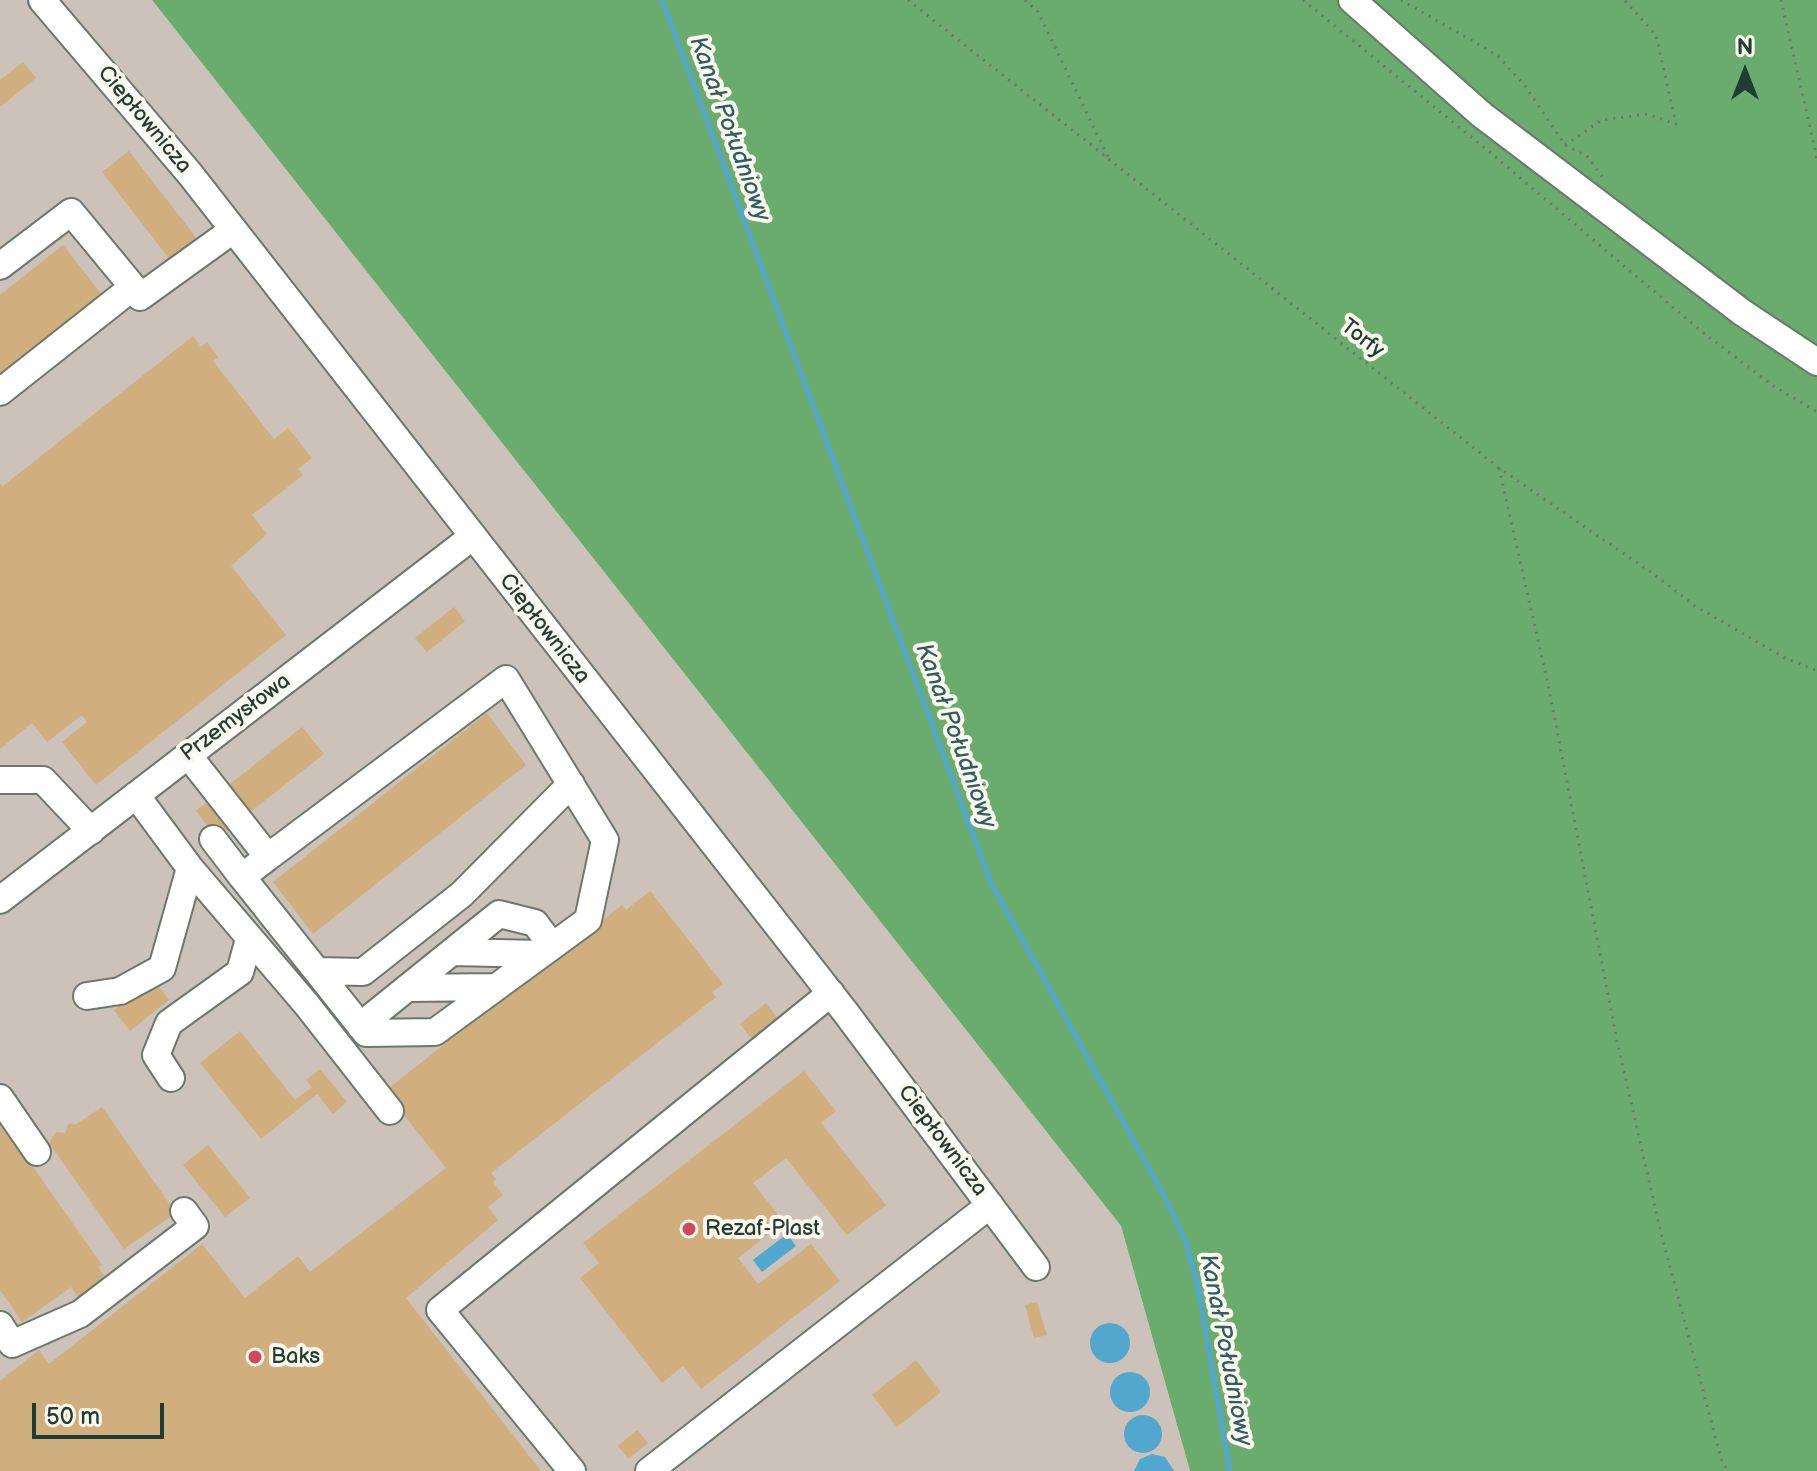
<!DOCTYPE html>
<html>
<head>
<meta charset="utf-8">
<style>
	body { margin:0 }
	#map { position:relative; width:1817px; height:1471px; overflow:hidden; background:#f5e9d3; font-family:"Balsamiq Sans",sans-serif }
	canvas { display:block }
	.north { position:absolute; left:1705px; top:32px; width:80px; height:80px; -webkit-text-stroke:6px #fbf7ec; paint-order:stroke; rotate:0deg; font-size:22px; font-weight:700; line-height:32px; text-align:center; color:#1f3d34 }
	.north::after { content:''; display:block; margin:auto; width:28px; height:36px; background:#1f3d34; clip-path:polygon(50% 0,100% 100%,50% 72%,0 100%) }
	.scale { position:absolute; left:32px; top:1403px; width:132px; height:36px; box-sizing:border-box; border:4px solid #1f3d34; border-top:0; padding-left:10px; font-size:24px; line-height:28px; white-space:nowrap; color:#1f3d34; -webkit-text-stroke:6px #fbf7ec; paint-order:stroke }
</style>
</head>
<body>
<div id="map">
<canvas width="1817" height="1471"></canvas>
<div class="north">N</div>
<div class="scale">50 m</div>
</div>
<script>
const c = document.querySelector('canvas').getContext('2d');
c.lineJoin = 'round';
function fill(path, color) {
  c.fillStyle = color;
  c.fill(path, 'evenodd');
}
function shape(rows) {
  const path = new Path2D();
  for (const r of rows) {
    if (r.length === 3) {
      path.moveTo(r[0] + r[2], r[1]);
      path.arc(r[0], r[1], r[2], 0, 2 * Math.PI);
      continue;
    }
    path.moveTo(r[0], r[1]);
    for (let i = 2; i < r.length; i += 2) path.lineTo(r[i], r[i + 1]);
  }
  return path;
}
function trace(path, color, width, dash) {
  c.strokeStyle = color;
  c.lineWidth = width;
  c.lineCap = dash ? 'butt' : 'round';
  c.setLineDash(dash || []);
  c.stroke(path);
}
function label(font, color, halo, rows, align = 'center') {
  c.font = font + ' "Balsamiq Sans",sans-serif';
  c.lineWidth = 8;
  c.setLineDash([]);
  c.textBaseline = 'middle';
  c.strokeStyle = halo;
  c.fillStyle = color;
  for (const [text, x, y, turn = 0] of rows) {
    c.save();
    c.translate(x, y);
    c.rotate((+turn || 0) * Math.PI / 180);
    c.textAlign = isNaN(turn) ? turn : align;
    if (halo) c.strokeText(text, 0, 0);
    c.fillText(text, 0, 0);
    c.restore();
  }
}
fill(shape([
	[0,0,152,0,1121,1226,1190,1471,0,1471]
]), '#ccc2b9');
fill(shape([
	[152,0,1817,0,1817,1471,1190,1471,1121,1226]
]), '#6aab6e');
fill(shape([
	[787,1234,796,1246,762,1272,753,1260],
	[1110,1343,20],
	[1130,1392,20],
	[1143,1434,19],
	[1152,1454,1165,1457,1174,1471,1134,1471,1140,1459]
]), '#52a7ce');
trace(shape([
	[662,0,991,883,1165,1197,1186,1242,1197,1282,1230,1471]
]), '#52a7ce', 5);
fill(shape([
	[23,62,36,78,0,107,0,80],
	[129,151,198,240,171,261,102,172],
	[63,245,103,296,0,377,0,295],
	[193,336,201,347,207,342,218,357,213,361,274,439,288,428,312,458,298,469,303,475,252,515,267,534,231,566,286,635,96,785,62,742,87,722,82,715,47,742,32,723,0,749,0,483,3,486],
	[454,607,465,621,427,652,415,638],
	[487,713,526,765,313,934,273,882],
	[302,727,324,754,217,838,196,811],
	[650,891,723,984,712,992,716,997,491,1173,496,1179,493,1182,503,1195,488,1207,498,1220,406,1298,541,1471,0,1471,0,1381,39,1350,49,1364,202,1244,245,1298,298,1256,310,1272,446,1168,385,1091,622,905,626,910],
	[153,979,169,1000,130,1031,114,1010],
	[766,1003,782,1024,756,1044,740,1024],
	[240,1031,295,1100,312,1087,306,1080,320,1069,347,1102,333,1114,317,1094,261,1139,200,1063],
	[804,1071,836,1111,821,1123,886,1205,847,1235,786,1158,753,1183,784,1222,738,1258,758,1284,811,1244,840,1281,701,1389,683,1366,662,1383,580,1278,599,1263,583,1243],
	[102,1107,176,1213,124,1249,49,1143,56,1132,65,1133,69,1123,75,1125],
	[0,1120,102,1265,98,1267,109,1283,82,1302,71,1287,22,1322,0,1290],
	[208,1145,250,1198,225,1217,183,1165],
	[1037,1302,1047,1335,1034,1338,1025,1305],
	[916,1360,941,1392,897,1427,872,1395],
	[637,1430,648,1443,628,1459,618,1446]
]), '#d1ae7e');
const minor = shape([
	[42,0,190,174,846,1013,1036,1267],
	[1352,0,1482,115,1743,313,1817,362],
	[0,266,71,212,133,287,0,392],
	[133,287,140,297,233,230],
	[188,755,268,857,242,877,213,839],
	[0,780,43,780,91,831],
	[190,868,307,1005,390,1111],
	[242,877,366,1033,435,1032,588,920,605,840,506,679,268,857],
	[0,900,472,537],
	[452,952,541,954],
	[317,971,363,972,462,894,571,784],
	[407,988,496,987],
	[87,996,120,991,162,968,190,868,136,795],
	[360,1026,499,914,535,923,552,946],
	[171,1078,156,1055,169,1023,240,972,249,939],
	[0,1098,37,1152],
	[0,1325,12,1344,80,1314,195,1226,184,1211],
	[572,1471,440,1310,831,993],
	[649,1471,990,1205]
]);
trace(minor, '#6a796c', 30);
trace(shape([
	[908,0,1499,468,1655,575,1695,606,1783,657,1817,671],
	[1025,0,1038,12,1108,157],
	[1303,0,1486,149,1701,331,1772,385,1817,412],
	[1401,0,1497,55,1525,86,1565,145,1588,157,1604,179],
	[1781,0,1817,158],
	[1565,145,1602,120,1647,114,1676,124,1656,35,1624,0],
	[1499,468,1549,689,1617,1041,1661,1233,1722,1462,1728,1471]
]), '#6a796c', 3, [2, 6]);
trace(minor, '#fff', 26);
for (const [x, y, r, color] of [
	[689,1229,8,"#d1495b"],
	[255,1357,8,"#d1495b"]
]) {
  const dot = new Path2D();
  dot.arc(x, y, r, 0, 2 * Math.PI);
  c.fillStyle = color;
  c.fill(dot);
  trace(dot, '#fbf7ec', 3);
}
label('22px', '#1f3d34', '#fbf7ec', [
	["Ciepłownicza",144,120,50],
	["Torfy",1362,339,38],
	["Ciepłownicza",544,629,52],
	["Przemysłowa",236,718,-37],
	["Ciepłownicza",942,1141,53]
]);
label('22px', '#1f3d34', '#fbf7ec', [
	["Rezaf-Plast",705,1229],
	["Baks",271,1357]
], 'left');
label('italic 24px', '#2e5d62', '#fbf7ec', [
	["Kanał Południowy",729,129,70],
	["Kanał Południowy",955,736,70],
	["Kanał Południowy",1225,1350,79]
]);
</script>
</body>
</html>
